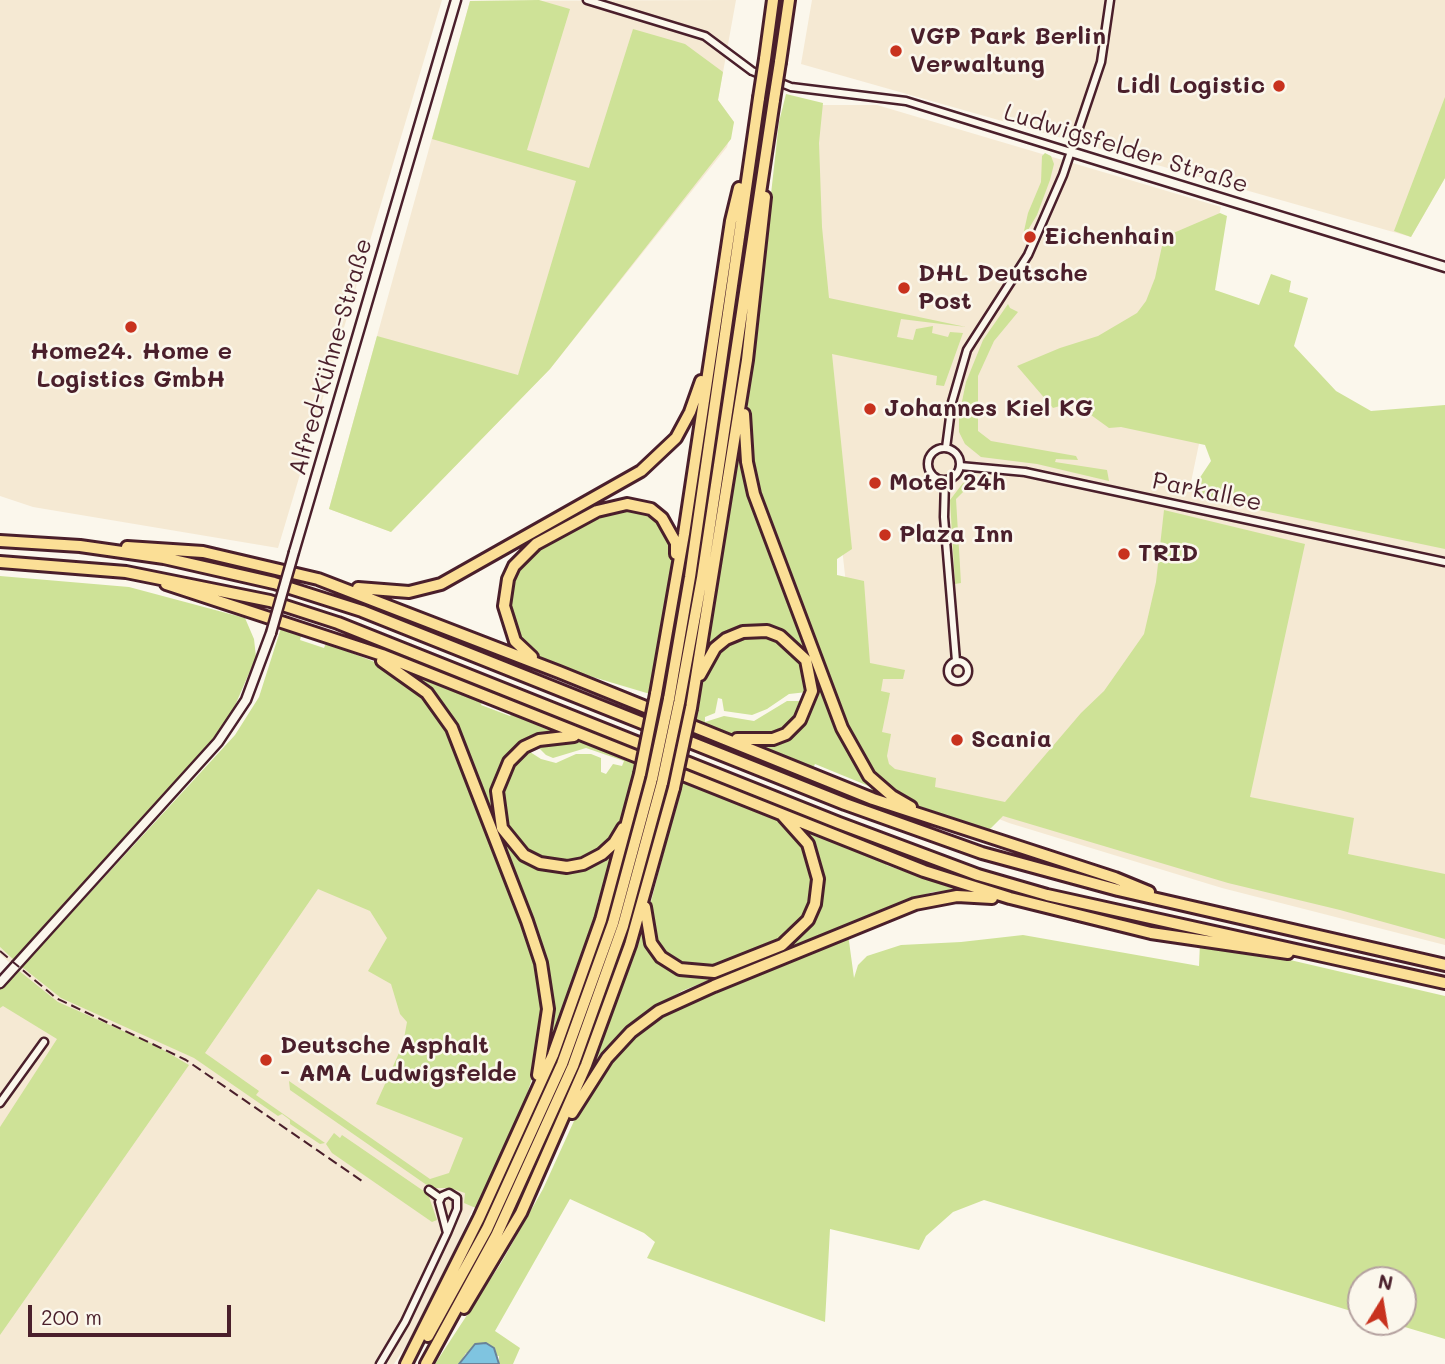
<!DOCTYPE html>
<html>
<head>
<meta charset="utf-8">
<style>
	body { margin:0 }
	#map { position:relative; width:1445px; height:1364px; overflow:hidden; background:#fbf7ec; font-family:Mali,sans-serif }
	canvas { display:block }
	.north { position:absolute; left:1347px; top:1266px; width:70px; height:70px; box-sizing:border-box; background:#fbf7ec; border:2px solid #b4a19f; border-radius:50%; rotate:11deg; font-size:19px; font-weight:700; line-height:28px; text-align:center; color:#4a1f2b }
	.north::after { content:''; display:block; margin:auto; width:24px; height:32px; background:#c8321e; clip-path:polygon(50% 0,100% 100%,50% 72%,0 100%) }
	.scale { position:absolute; left:28px; top:1305px; width:203px; height:32px; box-sizing:border-box; border:4px solid #4a1f2b; border-top:0; padding-left:9px; font-size:21px; line-height:24px; white-space:nowrap; color:#4a1f2b; -webkit-text-stroke:5px #fbf7ec; paint-order:stroke }
</style>
</head>
<body>
<div id="map">
<canvas width="1445" height="1364"></canvas>
<div class="north">N</div>
<div class="scale">200 m</div>
</div>
<script>
const c = document.querySelector('canvas').getContext('2d');
c.lineJoin = 'round';
function fill(path, color) {
  c.fillStyle = color;
  c.fill(path, 'evenodd');
}
function shape(rows) {
  const path = new Path2D();
  for (const r of rows) {
    if (r.length === 3) {
      path.moveTo(r[0] + r[2], r[1]);
      path.arc(r[0], r[1], r[2], 0, 2 * Math.PI);
      continue;
    }
    path.moveTo(r[0], r[1]);
    for (let i = 2; i < r.length; i += 2) path.lineTo(r[i], r[i + 1]);
  }
  return path;
}
function trace(path, color, width, dash) {
  c.strokeStyle = color;
  c.lineWidth = width;
  c.lineCap = dash ? 'butt' : 'round';
  c.setLineDash(dash || []);
  c.stroke(path);
}
function label(font, color, halo, rows, align = 'center') {
  c.font = font + ' Mali,sans-serif';
  c.lineWidth = 5;
  c.setLineDash([]);
  c.textBaseline = 'middle';
  c.strokeStyle = halo;
  c.fillStyle = color;
  for (const [text, x, y, turn = 0] of rows) {
    c.save();
    c.translate(x, y);
    c.rotate((+turn || 0) * Math.PI / 180);
    c.textAlign = isNaN(turn) ? turn : align;
    if (halo) c.strokeText(text, 0, 0);
    c.fillText(text, 0, 0);
    c.restore();
  }
}
fill(shape([
	[0,0,442,0,278,548,33,507,0,496],
	[736,0,718,100,734,122,727,147,550,369,391,532,329,509,470,1],
	[812,0,1445,0,1445,178,1411,237,801,64],
	[808,105,877,105,1221,207,1216,227,1200,439,1191,482,1445,539,1445,945,1222,888,1009,823,881,772,863,738,828,421],
	[245,752,408,917,507,1131,426,1315,394,1364,0,1364,0,992,20,972,0,954,0,947,24,968]
]), '#f5e9d3');
fill(shape([
	[539,0,570,9,527,150,589,168,633,29,685,44,723,72,718,100,734,122,731,139,550,369,391,532,329,509,377,336,518,375,576,181,432,139,470,1],
	[786,94,823,103,819,143,822,227,829,298,966,327,901,319,897,337,913,340,916,329,933,326,932,333,948,337,950,332,963,333,944,386,936,385,937,376,832,354,852,549,837,559,837,575,864,581,870,663,905,670,903,679,883,679,881,691,890,693,882,732,891,734,887,756,889,764,895,769,936,778,935,787,1005,802,1081,713,1104,691,1144,634,1156,582,1164,510,1305,544,1250,797,1354,818,1348,854,1445,874,1445,939,1340,910,1228,883,1003,816,989,830,919,806,901,797,875,775,849,732,759,498,750,464,747,410,779,122],
	[1445,97,1445,178,1411,237,1394,231],
	[1045,153,1051,156,1054,164,1050,180,1037,215,1022,240,1028,213,1041,182,1042,156],
	[1220,213,1227,216,1215,290,1259,305,1271,274,1291,281,1289,292,1308,298,1294,346,1336,391,1371,411,1445,405,1445,549,1192,496,1195,485,1211,461,1205,445,1121,427,1109,428,1073,402,1053,408,1017,366,1060,348,1098,336,1137,313,1146,301,1155,278,1164,237],
	[1008,304,1010,308,1018,312,994,341,978,376,978,431,991,441,1076,456,1078,460,1056,459,1055,462,1107,470,1109,481,1037,464,981,457,965,444,959,432,959,416,966,382,983,340],
	[738,433,749,496,840,734,856,765,882,797,870,793,871,787,815,764,812,770,754,745,765,744,808,714,806,655,797,644,783,634,764,627,705,651],
	[987,478,982,486,965,490,956,499,961,583,955,584,950,500,963,483],
	[618,507,649,513,664,526,672,545,673,567,650,694,566,669,542,658,526,646,512,627,508,605,516,571,540,547],
	[0,576,129,587,245,618,254,639,256,657,234,708,209,745,16,962,0,947],
	[281,628,301,636,300,640,324,648,326,643,380,664,420,692,435,710,450,734,532,952,542,1006,540,1054,526,1097,478,1209,464,1203,465,1193,450,1188,431,1188,290,1090,289,1081,430,1179,449,1173,463,1138,376,1104,403,1044,407,1022,400,1014,391,984,368,971,387,938,370,911,318,889,205,1053,259,1091,256,1095,325,1143,320,1144,290,1124,290,1120,282,1114,278,1116,194,1058,61,998,22,967,235,735,259,697],
	[752,633,782,640,803,662,807,692,789,694,767,709,752,715,724,711,722,699,718,698,715,713,705,717,705,722,724,716,754,721,787,701,801,701,804,705,792,724,774,736,737,737,695,722,704,674,721,646],
	[409,671,483,699,481,705,510,716,513,710,564,731,538,736,523,744,493,796,496,821,506,841,518,854,560,870,615,847,608,883,604,882,597,903,600,908,550,1049,553,1017,548,972,478,777,447,709],
	[573,738,637,761,625,811,615,834,601,850,585,859,565,863,546,861,522,849,504,822,501,792,510,768,527,750,541,759,556,763,576,754,591,754,601,758,601,772,606,774,613,764,622,766,624,761,586,748,553,758,546,755,539,748,540,743],
	[683,779,784,823,797,834,814,864,813,897,803,919,779,941,716,966,694,968,669,957,654,938,648,913],
	[801,826,888,860,886,865,915,875,917,870,971,889,933,892,907,900,682,991,634,1020,589,1067,642,922,648,944,692,975,772,953,819,904,823,879,820,862],
	[848,934,854,978,858,965,867,956,901,945,961,942,1023,935,1199,966,1200,943,1247,950,1445,996,1445,1339,1388,1322,1403,1322,1403,1280,1361,1280,1361,1314,984,1200,953,1212,926,1236,919,1250,830,1229,825,1322,647,1258,655,1242,644,1233,570,1199,495,1331,520,1348,513,1364,499,1364,499,1356,466,1353,459,1364,435,1364,501,1263,543,1189,584,1099,627,1039,675,1006],
	[18,970,58,1002,155,1045,189,1065,0,1335,0,1127,57,1039,3,1006,0,1008,0,988],
	[334,1133,340,1138,342,1135,428,1194,437,1220,432,1222,332,1153,326,1144]
]), '#cee297');
const water = shape([
	[486,1343,494,1348,499,1364,459,1364,475,1344,486,1343]
]);
fill(water, '#7fc4e0');
trace(water, '#6a8298', 2);
const street = shape([
	[587,0,705,36,752,71,791,87,906,101,1071,152],
	[946,448,952,402,967,350,1028,255,1063,175,1101,62,1110,0],
	[944,464,16],
	[960,466,1025,472,1445,562],
	[945,480,944,517,956,661],
	[958,671,10],
	[0,1103,44,1042],
	[429,1190,440,1198],
	[380,1364,405,1322,447,1233,457,1209,457,1198,449,1193,442,1196,439,1202,447,1233]
]);
const secondary = shape([
	[1071,152,1445,267],
	[294,552,456,0],
	[0,983,218,742,246,700,271,633]
]);
const highway = shape([
	[765,59,773,0],
	[780,62,789,0],
	[744,414,747,462,754,494,842,728,869,776,892,796,911,807],
	[0,541,80,546,164,558,274,583,362,611,845,804,982,853,1118,890,1445,965],
	[127,547,203,552,318,579,559,672,873,799,1115,878,1149,892],
	[0,562,126,572,270,601,338,623,839,823,978,875,1047,895,1445,983],
	[166,584,382,655,924,871,1010,898,1151,933,1288,953],
	[358,588,409,592,441,584,641,471,676,438,690,412,701,381],
	[532,657,515,641,504,606,508,579,514,566,536,544,597,511,627,504,651,509,662,518,676,543,676,554],
	[382,661,427,693,452,728,527,921,541,963,548,1009,538,1075],
	[700,675,715,648,726,639,743,632,767,631,780,636,806,660,812,691,800,720,786,734,773,739,737,739],
	[656,694,684,534,731,221,739,188],
	[669,699,690,577,759,98],
	[679,703,702,578,774,100],
	[691,708,747,360,765,197],
	[574,736,539,740,524,747,509,762,497,791,502,828,524,855,540,863,567,867,583,864,602,854,614,843,623,828],
	[645,907,651,943,661,957,680,969,714,972,782,945,808,920,815,904,818,879,808,844,783,816],
	[572,1113,607,1058,631,1032,659,1011,714,986,915,904,957,896,992,898],
	[464,1308,521,1213,586,1065,630,945,674,788],
	[428,1336,487,1229,562,1064,613,923,652,779],
	[406,1364,479,1218,553,1055,601,920,640,774],
	[426,1364,496,1236,573,1066,623,926,662,783]
]);
trace(street, '#4a1f2b', 11);
trace(secondary, '#4a1f2b', 13);
trace(highway, '#4a1f2b', 16);
trace(street, '#fbf7ec', 6);
trace(secondary, '#fbf7ec', 8);
trace(highway, '#fbdf96', 10);
trace(shape([
	[0,951,56,998,186,1060,362,1181]
]), '#4a1f2b', 2, [10, 5]);
const secondaryBridge = shape([
	[271,633,294,552]
]);
const highwayBridge = shape([
	[759,98,765,59],
	[774,100,780,62],
	[640,774,656,694],
	[652,779,669,699],
	[662,783,679,703],
	[674,788,691,708]
]);
trace(secondaryBridge, '#4a1f2b', 13, []);
trace(highwayBridge, '#4a1f2b', 16, []);
trace(secondaryBridge, '#fbf7ec', 8);
trace(highwayBridge, '#fbdf96', 10);
for (const [x, y, r, color] of [
	[896,51,7,"#c8321e"],
	[1279,86,7,"#c8321e"],
	[1030,237,7,"#c8321e"],
	[904,288,7,"#c8321e"],
	[131,327,7,"#c8321e"],
	[870,409,7,"#c8321e"],
	[875,483,7,"#c8321e"],
	[885,535,7,"#c8321e"],
	[1124,554,7,"#c8321e"],
	[957,740,7,"#c8321e"],
	[266,1060,7,"#c8321e"]
]) {
  const dot = new Path2D();
  dot.arc(x, y, r, 0, 2 * Math.PI);
  c.fillStyle = color;
  c.fill(dot);
  trace(dot, '#fbf7ec', 2.5);
}
label('bold 24px', '#4a1f2b', '#fbf7ec', [
	["VGP Park Berlin",910,37],
	["Verwaltung",910,65],
	["Lidl Logistic",1265,86,"right"],
	["Eichenhain",1044,237],
	["DHL Deutsche",918,274],
	["Post",918,302],
	["Home24. Home e",131,352,"center"],
	["Logistics GmbH",131,380,"center"],
	["Johannes Kiel KG",884,409],
	["Motel 24h",889,483],
	["Plaza Inn",899,535],
	["TRID",1138,554],
	["Scania",971,740],
	["Deutsche Asphalt",280,1046],
	["- AMA Ludwigsfelde",280,1074]
], 'left');
label('24px', '#4a1f2b', '#fbf7ec', [
	["Ludwigsfelder Straße",1126,149,17],
	["Alfred-Kühne-Straße",331,357,-74],
	["Parkallee",1207,492,12]
]);
</script>
</body>
</html>
